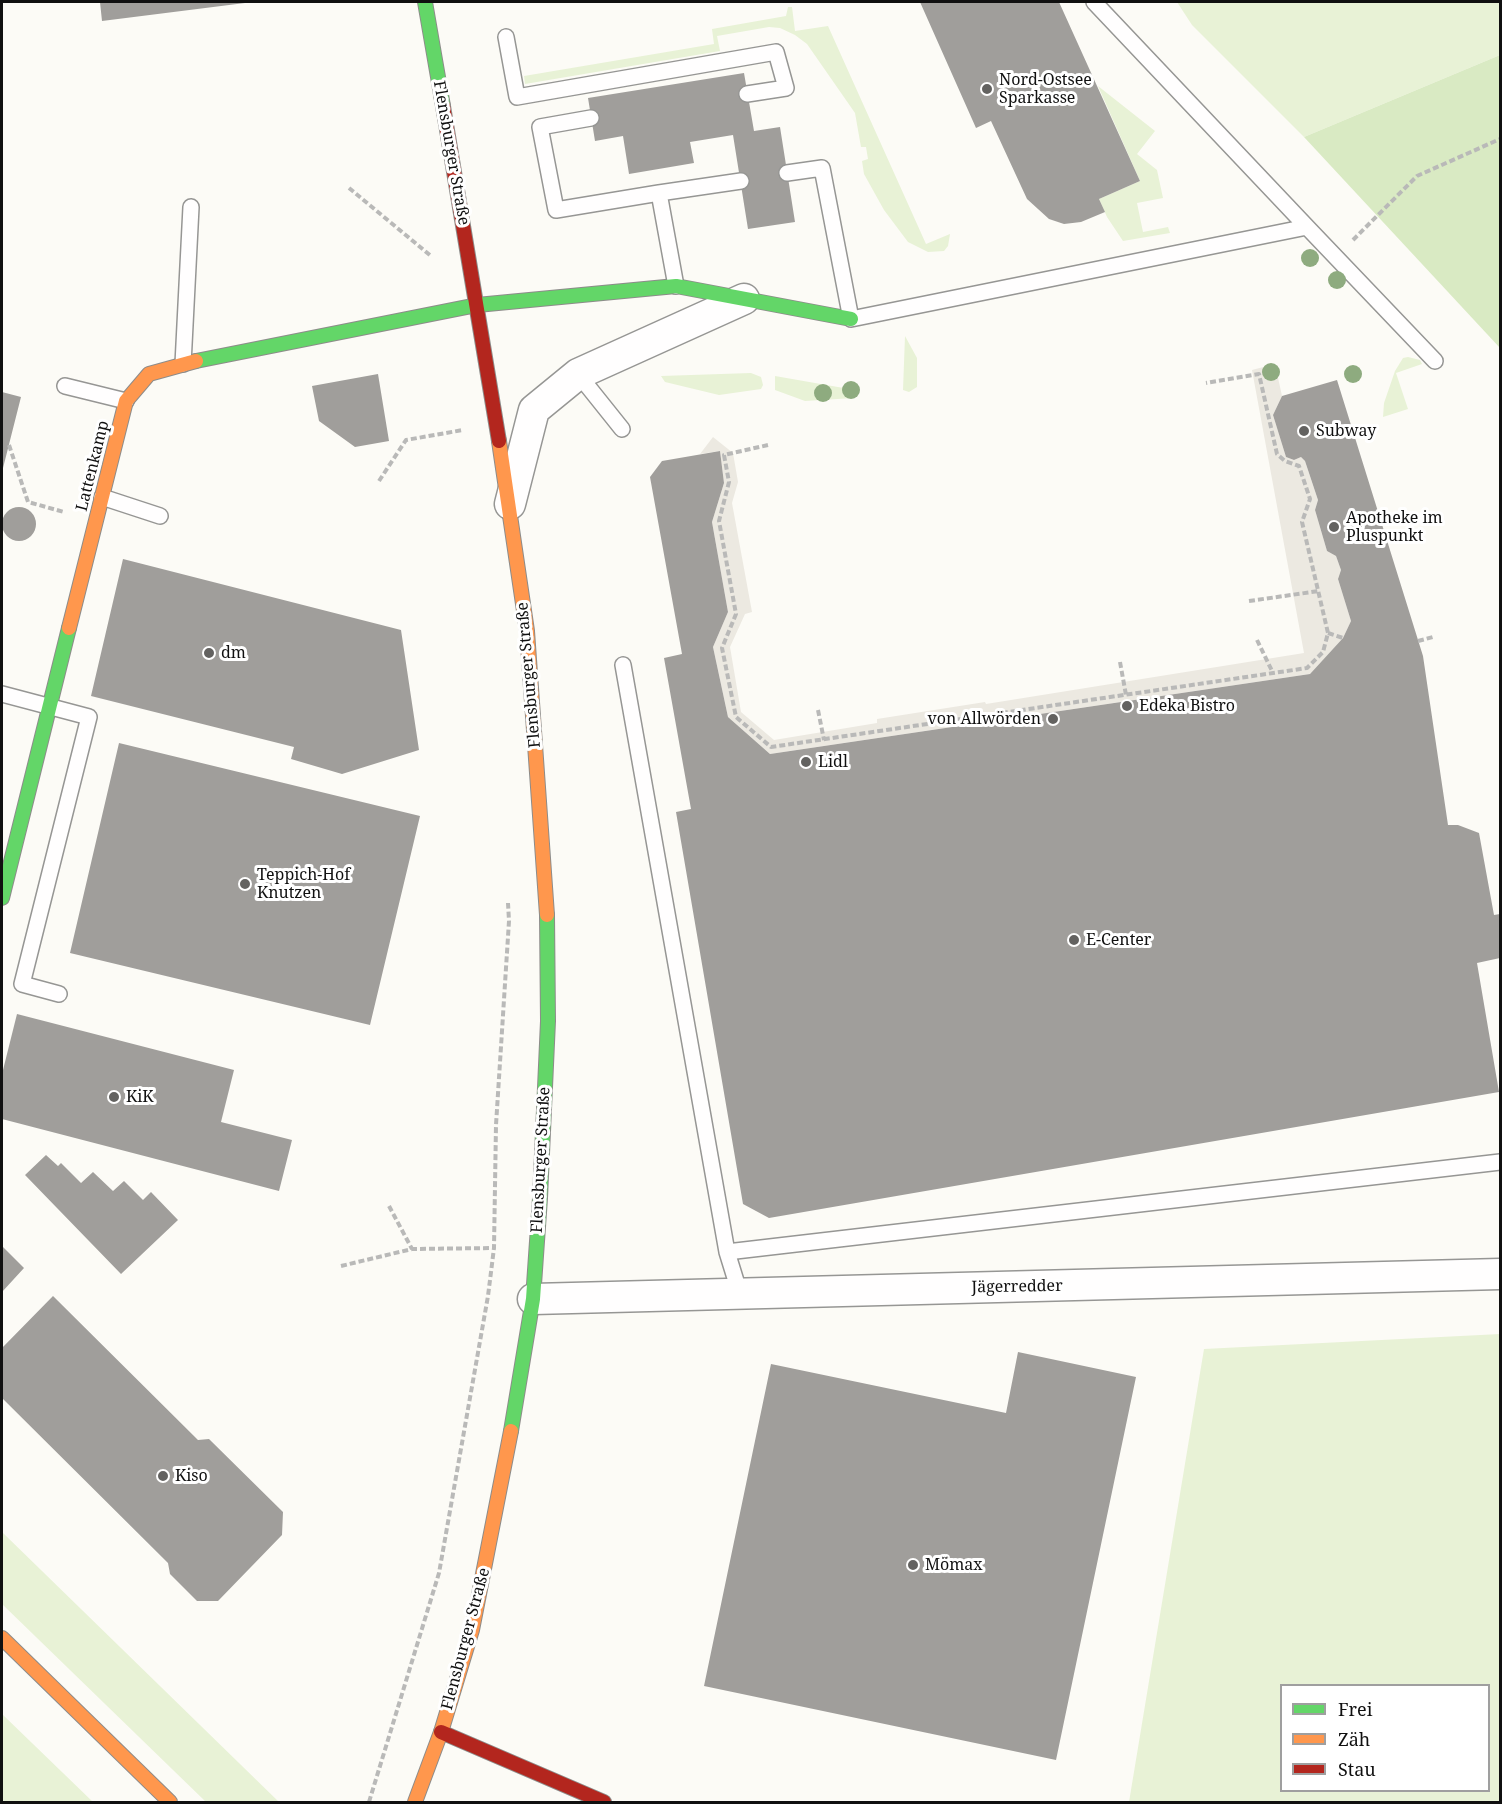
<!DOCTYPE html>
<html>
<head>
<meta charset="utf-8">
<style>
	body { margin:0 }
	#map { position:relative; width:1502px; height:1804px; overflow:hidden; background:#fcfbf6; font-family:"Noto Serif",serif }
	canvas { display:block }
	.frame { position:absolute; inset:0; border:3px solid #101010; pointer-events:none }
	.legend { position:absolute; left:1280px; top:1684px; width:210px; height:108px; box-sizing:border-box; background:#fff; border:2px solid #9f9f9f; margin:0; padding:8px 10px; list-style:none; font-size:18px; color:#101010 }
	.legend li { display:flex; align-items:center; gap:12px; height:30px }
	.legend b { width:30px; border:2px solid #9f9f9f }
</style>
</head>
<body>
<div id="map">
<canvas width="1502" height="1804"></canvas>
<div class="frame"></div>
<ul class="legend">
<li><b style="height:8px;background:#63d668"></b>Frei</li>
<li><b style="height:8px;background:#ff974d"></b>Zäh</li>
<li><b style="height:8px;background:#b3261e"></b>Stau</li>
</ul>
</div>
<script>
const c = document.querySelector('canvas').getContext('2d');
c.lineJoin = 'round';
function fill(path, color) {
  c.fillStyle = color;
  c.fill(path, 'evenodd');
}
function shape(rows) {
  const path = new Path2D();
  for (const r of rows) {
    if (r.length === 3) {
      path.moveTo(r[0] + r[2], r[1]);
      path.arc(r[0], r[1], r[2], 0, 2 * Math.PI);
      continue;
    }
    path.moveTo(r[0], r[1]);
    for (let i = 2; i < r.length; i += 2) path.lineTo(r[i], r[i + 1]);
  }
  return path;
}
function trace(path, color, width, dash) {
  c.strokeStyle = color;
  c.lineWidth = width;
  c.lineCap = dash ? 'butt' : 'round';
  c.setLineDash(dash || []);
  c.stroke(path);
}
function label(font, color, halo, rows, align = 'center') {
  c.font = font + ' "Noto Serif",serif';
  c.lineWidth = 6;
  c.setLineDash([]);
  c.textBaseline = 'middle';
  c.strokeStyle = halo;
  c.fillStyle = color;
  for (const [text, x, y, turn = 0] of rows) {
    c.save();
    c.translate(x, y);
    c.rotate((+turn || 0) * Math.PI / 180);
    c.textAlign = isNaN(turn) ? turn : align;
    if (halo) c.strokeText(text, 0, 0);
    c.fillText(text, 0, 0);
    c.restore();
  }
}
fill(shape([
	[1177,2,1500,2,1500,55,1304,137,1192,25],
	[788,7,792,7,795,31,828,26,926,244,950,234,948,246,944,251,928,252,908,242,884,210,864,174,862,161,868,159,866,147,861,147,855,113,807,44,795,35,780,28,769,27,717,36,720,51,525,84,524,76,714,44,712,29,786,16],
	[1098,86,1155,131,1137,154,1157,170,1163,198,1137,203,1143,232,1168,227,1170,233,1123,241,1107,217,1099,199,1140,181],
	[905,336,917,358,917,387,909,392,903,390],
	[1408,357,1420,360,1422,364,1396,373,1408,409,1383,417,1384,403,1395,371,1403,358],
	[751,373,761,377,763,385,761,389,719,395,665,382,661,376],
	[775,376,855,390,854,398,805,401,775,390],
	[1500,1334,1500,1802,1129,1802,1204,1349],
	[1282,1686,1488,1686,1488,1790,1282,1790],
	[2,1532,279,1802,206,1802,2,1604],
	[2,1714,93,1802,2,1802]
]), '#e8f2d6');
fill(shape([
	[1500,55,1500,348,1304,137]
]), '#d9eac3');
fill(shape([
	[1275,364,1282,396,1273,415,1286,457,1294,460,1301,457,1305,461,1318,500,1315,510,1327,551,1336,556,1341,570,1338,579,1351,621,1343,638,1310,674,770,754,728,717,713,647,728,612,712,522,724,483,720,451,700,454,713,437,733,453,738,482,732,503,752,612,745,614,730,647,741,712,774,740,877,723,877,719,985,702,986,704,1304,653,1252,370]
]), '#ece9e1');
fill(shape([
	[100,2,245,2,245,3,102,21],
	[920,2,1059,2,1140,181,1099,199,1105,212,1081,222,1064,224,1049,219,1027,199,991,121,976,128],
	[744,73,754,131,780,127,795,222,748,229,733,135,690,142,694,163,629,174,623,136,595,141,588,98],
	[378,374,389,441,355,447,319,421,312,386],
	[1337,380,1423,656,1448,825,1458,825,1479,833,1494,915,1500,914,1500,958,1477,963,1499,1092,769,1218,743,1204,676,812,691,809,664,658,682,654,650,477,662,461,720,451,724,483,712,522,728,612,713,647,728,717,770,754,1310,674,1343,638,1351,621,1338,579,1341,570,1336,556,1327,551,1315,510,1318,500,1305,461,1301,457,1294,460,1286,457,1273,415,1282,396],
	[2,392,21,397,2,472],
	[19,524,17],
	[123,559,401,630,419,750,342,774,291,759,294,747,91,696],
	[119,743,420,816,370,1025,70,953],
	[17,1014,234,1070,221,1122,292,1140,279,1191,2,1119,2,1074],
	[46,1155,58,1166,61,1163,81,1183,93,1172,113,1191,124,1181,143,1200,151,1192,178,1220,121,1274,25,1175],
	[2,1246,24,1268,2,1292],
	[53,1296,198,1440,209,1439,283,1512,282,1535,218,1601,197,1601,170,1574,168,1563,2,1398,2,1348],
	[1018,1352,1136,1377,1056,1760,704,1686,771,1364,1006,1413]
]), '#a09e9b');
const lane = shape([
	[1094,2,1307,227],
	[506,37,517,97,776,52,786,88,747,94],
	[591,118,540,127,556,210,659,193,676,286],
	[787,173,822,168,851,319,1307,227,1435,361],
	[659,193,741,181],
	[183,364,191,207],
	[578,374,622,429],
	[65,386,126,401],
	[102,497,160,516],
	[623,665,727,1252],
	[2,694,89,717,22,984,59,994],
	[740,1294,727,1252,1500,1162]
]);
const street = shape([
	[510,504,534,410,578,374,744,299],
	[533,1299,1500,1274]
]);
const fast = shape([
	[425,2,443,106],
	[196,361,477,305,676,286,851,319],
	[2,898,69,628],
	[511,1431,533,1299,540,1198,548,1021,547,915]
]);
const slow = shape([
	[499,441,527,631,547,915],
	[69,628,126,401,149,374,196,361],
	[2,1638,170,1802],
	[415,1802,441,1732,472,1630,511,1431]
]);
const jam = shape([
	[443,106,499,441],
	[441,1732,604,1802]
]);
trace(lane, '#969694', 18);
trace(street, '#969694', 33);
trace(fast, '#8d8c8a', 16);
trace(slow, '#8d8c8a', 16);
trace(jam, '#8d8c8a', 16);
trace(shape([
	[349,188,431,256],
	[1353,240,1417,176,1500,139],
	[9,445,28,502,64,512],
	[768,445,724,455,729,482,719,521,736,614,722,648,736,717,771,747,1307,668,1323,652,1328,633,1302,522,1310,499,1299,466,1285,461,1277,454,1259,374,1206,383],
	[379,481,406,440,463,430],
	[1249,601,1319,591],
	[1328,633,1343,638],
	[1257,640,1273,673],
	[1418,641,1433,637],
	[1120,662,1126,695],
	[818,710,824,740],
	[389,1206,412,1249],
	[341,1266,412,1249,494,1248],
	[369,1802,439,1573,488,1296,494,1248,496,1125,509,921,508,903]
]), '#b9b9b8', 4, [6, 3]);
trace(lane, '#fffefe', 15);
trace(street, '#fffefe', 30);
trace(fast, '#63d668', 14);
trace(slow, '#ff974d', 14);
trace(jam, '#b3261e', 14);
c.fillStyle = '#8eab7f';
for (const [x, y] of [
	[1310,258],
	[1337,280],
	[1271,372],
	[1353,374],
	[851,390],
	[823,393]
]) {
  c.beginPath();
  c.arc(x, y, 9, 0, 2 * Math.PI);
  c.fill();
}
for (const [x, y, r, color] of [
	[987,89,6,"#636260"],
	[1304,431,6,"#636260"],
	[1334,527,6,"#636260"],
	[209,653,6,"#636260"],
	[1127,706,6,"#636260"],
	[1053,719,6,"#636260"],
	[806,762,6,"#636260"],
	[245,884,6,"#636260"],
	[1074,940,6,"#636260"],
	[114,1097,6,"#636260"],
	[163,1476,6,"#636260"],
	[913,1565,6,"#636260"]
]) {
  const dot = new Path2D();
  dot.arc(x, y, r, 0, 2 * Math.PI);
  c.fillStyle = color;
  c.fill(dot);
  trace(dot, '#fff', 2);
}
label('16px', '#101010', '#fff', [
	["Nord-Ostsee",999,80],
	["Sparkasse",999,98],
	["Subway",1316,431],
	["Apotheke im",1346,518],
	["Pluspunkt",1346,536],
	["dm",221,653],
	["Edeka Bistro",1139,706],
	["von Allwörden",1041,719,"right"],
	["Lidl",818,762],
	["Teppich-Hof",257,875],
	["Knutzen",257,893],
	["E-Center",1086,940],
	["KiK",126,1097],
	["Kiso",175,1476],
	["Mömax",925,1565]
], 'left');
label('16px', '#101010', '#fff', [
	["Flensburger Straße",451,153,80],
	["Lattenkamp",93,466,-76],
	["Flensburger Straße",529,675,-95],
	["Flensburger Straße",541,1160,-87],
	["Jägerredder",1017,1287,-1],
	["Flensburger Straße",466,1639,-75]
]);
</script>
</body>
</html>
